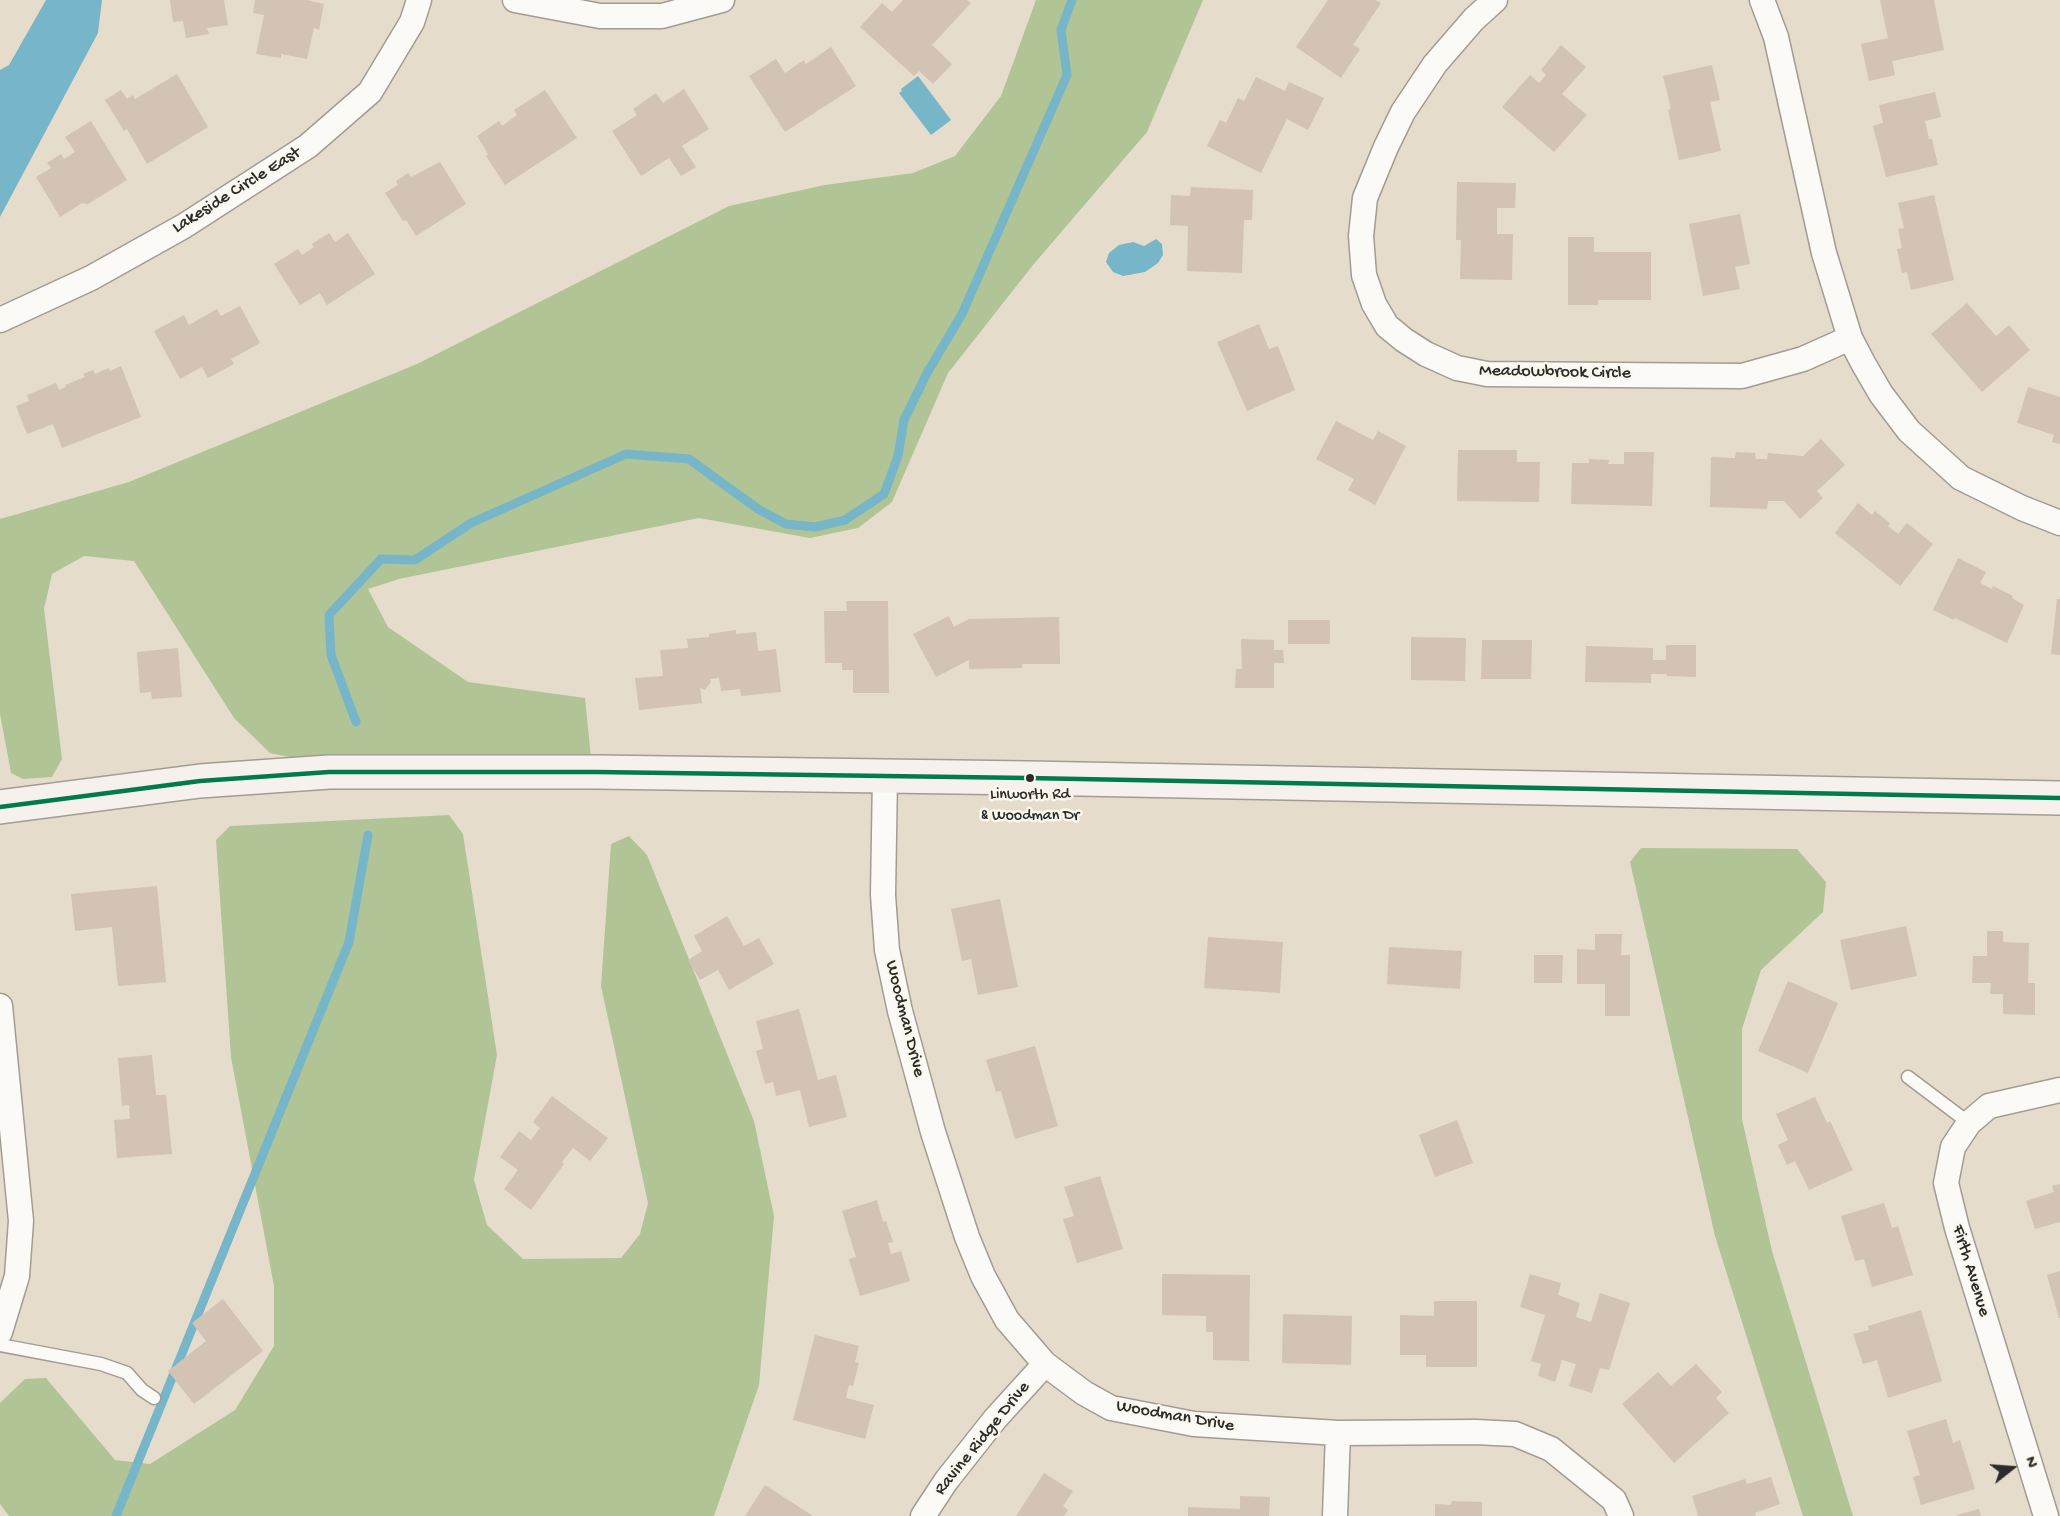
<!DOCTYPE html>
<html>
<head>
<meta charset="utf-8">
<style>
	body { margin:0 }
	#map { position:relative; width:2060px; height:1516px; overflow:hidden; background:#e6dccb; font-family:"Gochi Hand",sans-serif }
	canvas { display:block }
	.north { position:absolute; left:1982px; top:1438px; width:60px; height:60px; -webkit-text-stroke:4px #fbf7ec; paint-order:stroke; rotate:73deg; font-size:16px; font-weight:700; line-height:24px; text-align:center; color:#2b2b2b }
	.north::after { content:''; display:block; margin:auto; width:21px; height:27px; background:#2b2b2b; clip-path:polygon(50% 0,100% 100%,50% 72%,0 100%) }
</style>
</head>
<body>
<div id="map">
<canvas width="2060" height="1516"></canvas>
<div class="north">N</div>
</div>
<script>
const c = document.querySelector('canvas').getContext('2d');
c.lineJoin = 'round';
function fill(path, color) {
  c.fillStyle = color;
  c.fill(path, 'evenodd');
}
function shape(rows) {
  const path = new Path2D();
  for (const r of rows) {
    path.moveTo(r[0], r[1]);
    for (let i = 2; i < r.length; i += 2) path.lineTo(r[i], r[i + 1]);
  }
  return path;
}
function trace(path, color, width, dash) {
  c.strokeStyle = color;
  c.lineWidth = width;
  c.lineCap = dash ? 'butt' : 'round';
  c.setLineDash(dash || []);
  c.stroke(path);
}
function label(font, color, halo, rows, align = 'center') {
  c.font = font + ' "Gochi Hand",sans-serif';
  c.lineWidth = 5;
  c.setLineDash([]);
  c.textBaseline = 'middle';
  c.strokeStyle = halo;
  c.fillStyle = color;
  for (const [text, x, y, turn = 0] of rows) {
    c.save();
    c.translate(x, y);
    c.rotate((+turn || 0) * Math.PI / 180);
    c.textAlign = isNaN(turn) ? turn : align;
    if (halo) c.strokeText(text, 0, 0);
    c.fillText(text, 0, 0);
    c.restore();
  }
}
fill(shape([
	[1036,0,1203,0,1147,132,1033,265,948,373,892,502,858,528,810,538,699,518,399,579,368,589,388,627,468,682,585,698,591,758,294,758,270,753,234,718,134,561,84,556,52,574,44,609,62,759,52,777,23,779,11,773,0,714,0,519,129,482,417,364,729,206,825,185,913,173,955,156,1001,96],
	[449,815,463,834,497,1055,474,1180,487,1225,523,1259,621,1258,640,1234,648,1203,601,986,611,844,629,836,647,855,754,1121,774,1216,759,1385,714,1516,9,1516,0,1504,0,1403,25,1379,46,1378,115,1460,150,1464,235,1410,274,1346,274,1286,231,1057,216,840,230,826],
	[1641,848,1797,849,1826,882,1823,912,1761,970,1742,1029,1742,1119,1772,1251,1853,1516,1803,1516,1715,1236,1630,862]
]), '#b0c496');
fill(shape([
	[46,0,102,0,98,33,0,217,0,70,9,65],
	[918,76,951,120,931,135,899,93,902,91,901,89],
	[1156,239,1162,244,1163,255,1158,263,1145,272,1123,276,1113,272,1106,262,1109,253,1119,245,1133,242,1144,246]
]), '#77b6c8');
trace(shape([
	[356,722,331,655,329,615,381,559,415,560,471,523,626,454,689,459,758,509,786,524,815,527,845,520,884,494,898,456,904,420,927,373,962,314,1067,75,1061,30,1072,0],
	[116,1516,349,942,368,835]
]), '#77b6c8', 9);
fill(shape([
	[170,0,224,0,228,25,207,28,209,34,186,38,183,21,173,22],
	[255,0,307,0,324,4,319,30,314,28,307,59,281,54,281,58,256,54,264,15,253,13],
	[903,0,967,0,971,3,932,45,952,64,933,84,919,71,914,76,860,27,882,3,892,12],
	[1328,0,1376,0,1381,3,1353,45,1360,49,1341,78,1296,47],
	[1880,0,1934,0,1944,50,1892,61,1895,75,1869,81,1861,44,1888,38],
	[1561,45,1586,67,1562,94,1587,115,1554,152,1502,107,1530,75,1539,83,1546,75,1541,70],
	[831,47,856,86,785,132,749,76,776,59,785,73,804,60,806,64],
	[1712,65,1720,100,1710,102,1721,151,1679,160,1668,110,1671,109,1663,76],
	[177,74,208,127,147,164,127,129,124,131,105,100,121,90,127,99,133,95,135,99],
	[1256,77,1285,91,1289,82,1324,98,1308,130,1287,119,1261,173,1207,146,1220,120,1226,123,1238,98,1244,101],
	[684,89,709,129,682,146,696,167,681,176,669,158,641,176,612,131,637,115,633,109,656,93,663,103],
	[545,90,577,138,505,185,486,156,488,154,477,136,499,121,502,126,517,115,514,110],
	[1935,92,1941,117,1925,121,1929,139,1932,139,1938,165,1886,177,1873,126,1883,123,1879,105],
	[91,121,127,180,88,204,82,203,60,217,36,177,51,168,47,163,61,154,64,159,75,152,65,137],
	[440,162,466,204,416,236,406,220,403,221,385,193,398,185,396,181,408,173,411,177],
	[1457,182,1516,183,1515,208,1497,208,1497,234,1513,234,1512,280,1460,279,1461,240,1456,240],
	[1191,187,1253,190,1252,220,1244,220,1242,273,1187,271,1188,226,1170,225,1171,195,1190,196],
	[1934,195,1954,280,1911,290,1907,272,1902,273,1897,249,1902,248,1898,229,1904,228,1898,203],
	[1740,214,1750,264,1735,267,1740,289,1703,296,1689,224],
	[329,233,335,242,348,233,375,274,327,305,320,293,300,305,274,264,298,249,302,255,314,247,312,244],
	[1568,237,1594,237,1594,252,1651,252,1651,300,1598,300,1598,305,1568,305],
	[1967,303,1996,336,2009,325,2030,350,1982,392,1931,334],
	[240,306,260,343,231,359,234,364,208,378,202,367,180,379,154,331,184,315,189,325,217,309,221,316],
	[1259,324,1269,349,1278,346,1295,390,1247,411,1217,342],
	[121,366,141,417,62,448,53,424,27,434,16,406,29,401,27,395,56,383,59,390,66,387,65,385,85,377,83,374,93,370,95,374,109,368,110,371],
	[2028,387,2060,397,2060,444,2052,442,2054,435,2017,423],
	[1336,421,1373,440,1378,431,1406,446,1375,505,1348,490,1354,479,1316,459],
	[1821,439,1845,465,1817,491,1823,498,1800,519,1784,501,1768,501,1767,509,1710,507,1711,457,1735,458,1736,452,1755,453,1756,459,1767,459,1768,453,1803,456],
	[1458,450,1517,450,1517,462,1540,462,1539,502,1457,501],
	[1624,452,1654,452,1652,506,1571,504,1572,463,1589,463,1589,459,1609,460,1608,464,1624,464],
	[1858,503,1872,515,1875,511,1890,523,1888,526,1898,534,1907,523,1933,544,1900,586,1835,533],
	[1958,558,1986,572,1980,583,1992,589,1993,586,2013,596,2012,598,2024,605,2007,643,1955,618,1954,620,1933,610],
	[2057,599,2060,599,2060,655,2051,654],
	[846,601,888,601,889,693,853,693,853,670,842,670,842,663,825,663,824,611,847,611],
	[949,616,954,627,969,619,1059,617,1060,664,1022,664,1022,668,969,669,969,660,936,677,913,634],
	[1288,620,1330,620,1330,644,1288,644],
	[736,630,736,634,756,632,758,651,776,649,781,692,741,696,740,689,721,691,719,678,710,679,711,682,705,690,700,688,702,703,639,710,635,678,663,676,660,650,688,648,687,639,709,637,709,634],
	[1411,637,1466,638,1465,681,1411,680],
	[1241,639,1274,640,1274,650,1283,650,1284,663,1274,663,1274,688,1235,688,1236,669,1242,669],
	[1482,640,1532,640,1531,679,1481,679],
	[1666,645,1696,645,1696,677,1667,676,1667,674,1651,674,1651,683,1585,682,1586,646,1653,648,1653,660,1666,660],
	[178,648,182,697,152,699,151,692,140,693,137,652],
	[157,886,166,982,118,986,112,927,75,931,71,894],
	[1000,899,1018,987,978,995,971,959,962,961,951,909],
	[727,916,744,946,759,938,774,964,729,990,718,970,700,980,688,960,702,951,694,936],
	[1906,926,1917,976,1851,990,1840,940],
	[1987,931,2003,931,2003,942,2029,943,2028,983,2035,983,2035,1015,2003,1014,2003,994,1990,994,1991,983,1972,983,1973,956,1987,956],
	[1595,934,1622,934,1621,955,1630,955,1630,1016,1605,1016,1605,984,1577,984,1577,949,1595,950],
	[1208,937,1283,942,1280,993,1204,988],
	[1389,947,1462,951,1460,989,1387,984],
	[1534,955,1563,955,1562,983,1534,983],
	[1788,981,1838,1003,1808,1073,1758,1051],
	[799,1009,818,1080,836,1075,847,1117,809,1127,800,1090,776,1096,773,1082,765,1084,756,1051,763,1049,756,1021],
	[1035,1046,1058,1126,1015,1139,1001,1091,996,1092,986,1060],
	[152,1055,156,1095,166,1095,172,1154,117,1158,114,1120,130,1119,129,1105,122,1106,118,1058],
	[552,1096,608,1138,590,1161,573,1148,562,1162,564,1164,531,1210,504,1189,518,1170,500,1157,519,1131,531,1140,540,1128,533,1122],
	[1815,1097,1827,1123,1830,1121,1853,1170,1809,1190,1795,1161,1787,1165,1778,1145,1788,1140,1776,1114],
	[1457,1120,1473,1163,1435,1177,1419,1135],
	[1100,1176,1123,1249,1077,1263,1063,1219,1074,1216,1064,1187],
	[2060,1184,2060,1222,2035,1229,2026,1201,2054,1192,2052,1186],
	[877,1200,883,1222,886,1221,893,1242,888,1243,891,1254,901,1251,910,1281,860,1296,849,1259,856,1257,842,1211],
	[1884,1203,1892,1228,1898,1226,1913,1275,1872,1287,1864,1259,1855,1261,1841,1216],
	[2060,1271,2060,1318,2059,1318,2047,1275],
	[1162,1274,1250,1275,1249,1361,1213,1360,1213,1332,1206,1332,1206,1316,1162,1315],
	[1530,1274,1561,1283,1558,1295,1580,1303,1576,1317,1591,1322,1600,1293,1630,1303,1609,1370,1600,1368,1592,1393,1569,1386,1576,1364,1562,1360,1555,1382,1538,1376,1541,1364,1531,1361,1545,1315,1520,1307],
	[223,1299,263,1351,194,1404,168,1371,206,1341,192,1323],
	[1434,1301,1477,1301,1477,1367,1426,1367,1426,1355,1400,1355,1400,1315,1434,1316],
	[1921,1310,1942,1381,1888,1398,1877,1360,1863,1364,1853,1334,1869,1330,1868,1326],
	[1283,1314,1352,1316,1351,1365,1282,1363],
	[815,1335,859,1346,855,1362,859,1363,853,1386,849,1385,846,1398,874,1405,865,1439,793,1420],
	[1696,1364,1722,1392,1716,1398,1729,1413,1674,1463,1622,1404,1658,1372,1671,1386],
	[1946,1419,1953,1443,1960,1440,1975,1489,1921,1505,1913,1477,1920,1475,1907,1431],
	[1044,1473,1073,1491,1063,1506,1068,1510,1064,1516,1016,1516],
	[1771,1477,1780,1504,1755,1513,1756,1516,1698,1516,1692,1496,1745,1479,1747,1484],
	[765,1485,813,1516,745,1516],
	[1240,1496,1270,1497,1269,1516,1188,1516,1188,1507,1240,1509],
	[1452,1501,1482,1502,1482,1516,1435,1516,1435,1504,1451,1505],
	[1979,1509,1981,1516,1957,1516,1957,1515]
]), '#d2c3b4');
const lane = shape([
	[1908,1077,1969,1123],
	[0,1345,101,1364,127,1373,142,1390,154,1398]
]);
const street = shape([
	[515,0,600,16,662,16,722,0],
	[1495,0,1474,19,1435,64,1403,112,1386,147,1365,198,1361,236,1364,275,1374,304,1387,326,1404,340,1426,354,1457,368,1487,374,1742,376,1803,359,1850,338],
	[1762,0,1776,37,1824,253,1850,338,1863,363,1881,394,1909,431,1961,478,2022,508,2060,523],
	[0,320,91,278,184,226,308,146,370,92,412,22,419,0],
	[885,776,883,895,887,950,900,1011,933,1132,967,1237,983,1276,1007,1320,1045,1364,1084,1393,1111,1408,1194,1424,1338,1433,1476,1432,1515,1434,1551,1449,1614,1500,1621,1516],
	[0,1006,21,1221,17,1276,0,1332],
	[923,1516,946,1481,995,1419,1045,1364],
	[1335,1516,1338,1433],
	[2046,1516,1957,1228,1946,1183,1953,1147,1969,1123,1989,1106,2060,1090]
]);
const secondary = shape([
	[0,807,200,781,329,772,597,772,1028,778,2060,798]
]);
trace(lane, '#a29c93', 15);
trace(street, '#a29c93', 27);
trace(secondary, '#a29c93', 36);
trace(lane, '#fbfaf7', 12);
trace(street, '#fbfaf7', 24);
trace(secondary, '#f6f1ed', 33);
trace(shape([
	[0,807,200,781,329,772,597,772,1028,778,2060,798]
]), '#007b4b', 4.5);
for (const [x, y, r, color] of [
	[1030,778,5,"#2b2b2b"]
]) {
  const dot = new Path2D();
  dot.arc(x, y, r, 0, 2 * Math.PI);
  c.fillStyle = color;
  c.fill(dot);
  trace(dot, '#fbf7ec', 2);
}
label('16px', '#2b2b2b', '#fbf7ec', [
	["Linworth Rd",1030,796],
	["& Woodman Dr",1030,817]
]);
label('18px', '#2b2b2b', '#fbf7ec', [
	["Lakeside Circle East",237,191,-32],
	["Meadowbrook Circle",1555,373,1],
	["Woodman Drive",904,1019,76],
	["Firth Avenue",1970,1271,73],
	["Woodman Drive",1175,1417,10],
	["Ravine Ridge Drive",983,1439,-51]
]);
</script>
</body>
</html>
